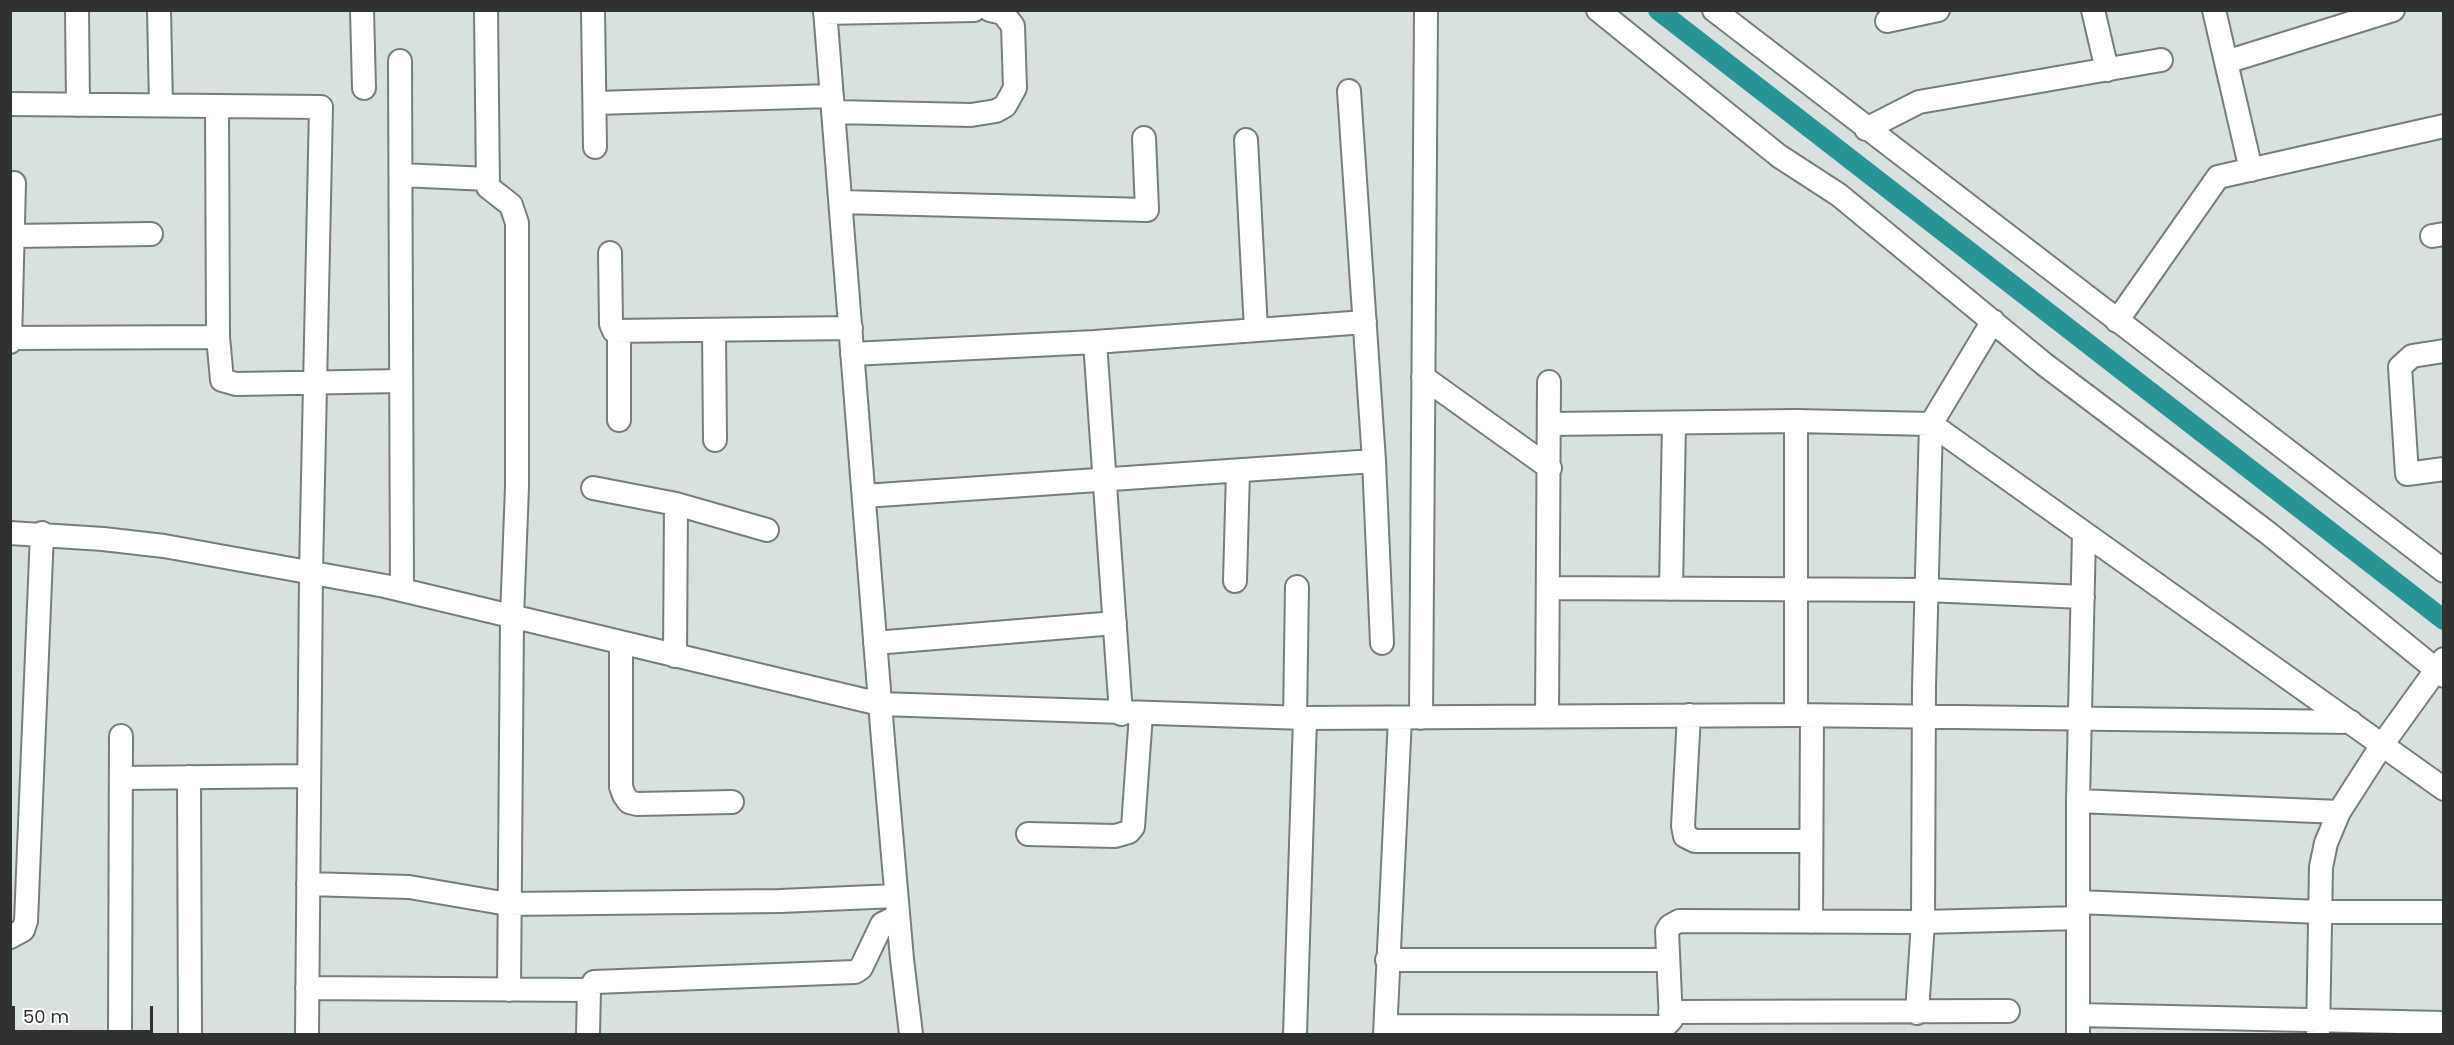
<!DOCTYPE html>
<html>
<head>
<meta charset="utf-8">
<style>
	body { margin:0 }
	#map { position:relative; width:2454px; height:1045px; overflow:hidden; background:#d9e0e0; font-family:Poppins,sans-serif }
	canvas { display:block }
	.frame { position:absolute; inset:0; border:12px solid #303232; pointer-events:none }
	.scale { position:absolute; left:12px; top:1006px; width:141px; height:27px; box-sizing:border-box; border:3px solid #303232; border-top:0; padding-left:8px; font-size:18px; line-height:21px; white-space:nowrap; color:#303232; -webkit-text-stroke:4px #fff; paint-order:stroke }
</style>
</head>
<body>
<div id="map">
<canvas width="2454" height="1045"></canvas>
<div class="frame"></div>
<div class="scale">50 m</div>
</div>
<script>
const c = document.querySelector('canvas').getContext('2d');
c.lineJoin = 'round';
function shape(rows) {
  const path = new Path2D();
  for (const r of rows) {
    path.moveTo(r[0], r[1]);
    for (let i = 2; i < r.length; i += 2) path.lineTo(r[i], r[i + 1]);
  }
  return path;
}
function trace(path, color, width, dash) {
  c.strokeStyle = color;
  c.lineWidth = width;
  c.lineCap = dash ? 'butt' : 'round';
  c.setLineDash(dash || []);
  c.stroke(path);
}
trace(shape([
	[1658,10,2444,620]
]), '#299494', 20);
const minor = shape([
	[77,10,78,105],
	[159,10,161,105],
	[362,10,364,88],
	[486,10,488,187,511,205,517,223,517,487,512,618,509,990],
	[593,10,595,147],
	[825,10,883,740,902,959,911,1034],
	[1598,10,1779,156,1839,195,2044,364,2268,533,2444,676],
	[1714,10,2444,571],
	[2093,10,2107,70],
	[2214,10,2251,170],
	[825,13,974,10],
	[1887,21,1938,10],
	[400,61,402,590],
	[2226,62,2393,10],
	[1349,91,1374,461,1382,643],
	[595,103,832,96],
	[10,104,321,107,311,572,307,1034],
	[217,106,218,337,222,380,236,384,401,381],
	[833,112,971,115,996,111,1005,106,1015,88,1013,26,1003,13,990,10],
	[1866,129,1919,102,2161,60],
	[1246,140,1256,330],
	[401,175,488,179],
	[841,202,1147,210,1144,138],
	[13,236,151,234],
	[2432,236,2444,234],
	[610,253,611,324,614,331,851,328],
	[1993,321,1931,424,2444,789],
	[2117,321,2218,177,2444,126],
	[714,331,715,440],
	[11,338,218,337],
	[10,342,14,183],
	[1095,342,1121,714],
	[2444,351,2412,356,2400,367,2407,474,2444,469],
	[852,354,1095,342,1365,322],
	[1423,377,1550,468],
	[619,420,619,332],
	[1550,424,1796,421,1931,424,1924,686,1923,922,1917,1013],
	[593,488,676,504,767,530],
	[864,496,1374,461],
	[10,533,103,539,164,546,385,586,880,704,1305,718,1796,715,2351,722],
	[1235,581,1238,471],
	[1549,588,1927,590,2083,597],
	[1671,589,1674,423],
	[621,643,621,787,624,795,629,802,637,804,732,802],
	[875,643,1115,623],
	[675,656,676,504],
	[1689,715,1683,826,1685,836,1695,841,1811,841],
	[1796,715,1796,421],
	[1547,716,1549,382],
	[1295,718,1297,587],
	[1421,718,1426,10],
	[189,777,190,1034],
	[121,778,309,776],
	[2078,801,2084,534],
	[1028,834,1115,836,1129,832,1133,827,1141,714],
	[308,884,409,887,508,904,780,901,896,896],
	[2078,902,2320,912,2444,912],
	[1811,922,1812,716],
	[10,937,23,930,26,921,42,533],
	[1387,960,1667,960],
	[307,988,589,990],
	[1670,1012,2008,1011],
	[2078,1015,2444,1023],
	[1386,1026,1664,1027,1671,1020,1667,931,1670,926,1679,921,1923,922,2078,918],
	[120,1034,121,736],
	[588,1034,589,990,594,982,855,972,861,968,882,924,898,916],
	[1295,1034,1305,718],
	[1385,1034,1400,718],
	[2078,1034,2078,801,2339,812],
	[2318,1034,2321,867,2326,843,2339,812,2382,745,2444,659]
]);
trace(minor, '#777d7d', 26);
trace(minor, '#fff', 22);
</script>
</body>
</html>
